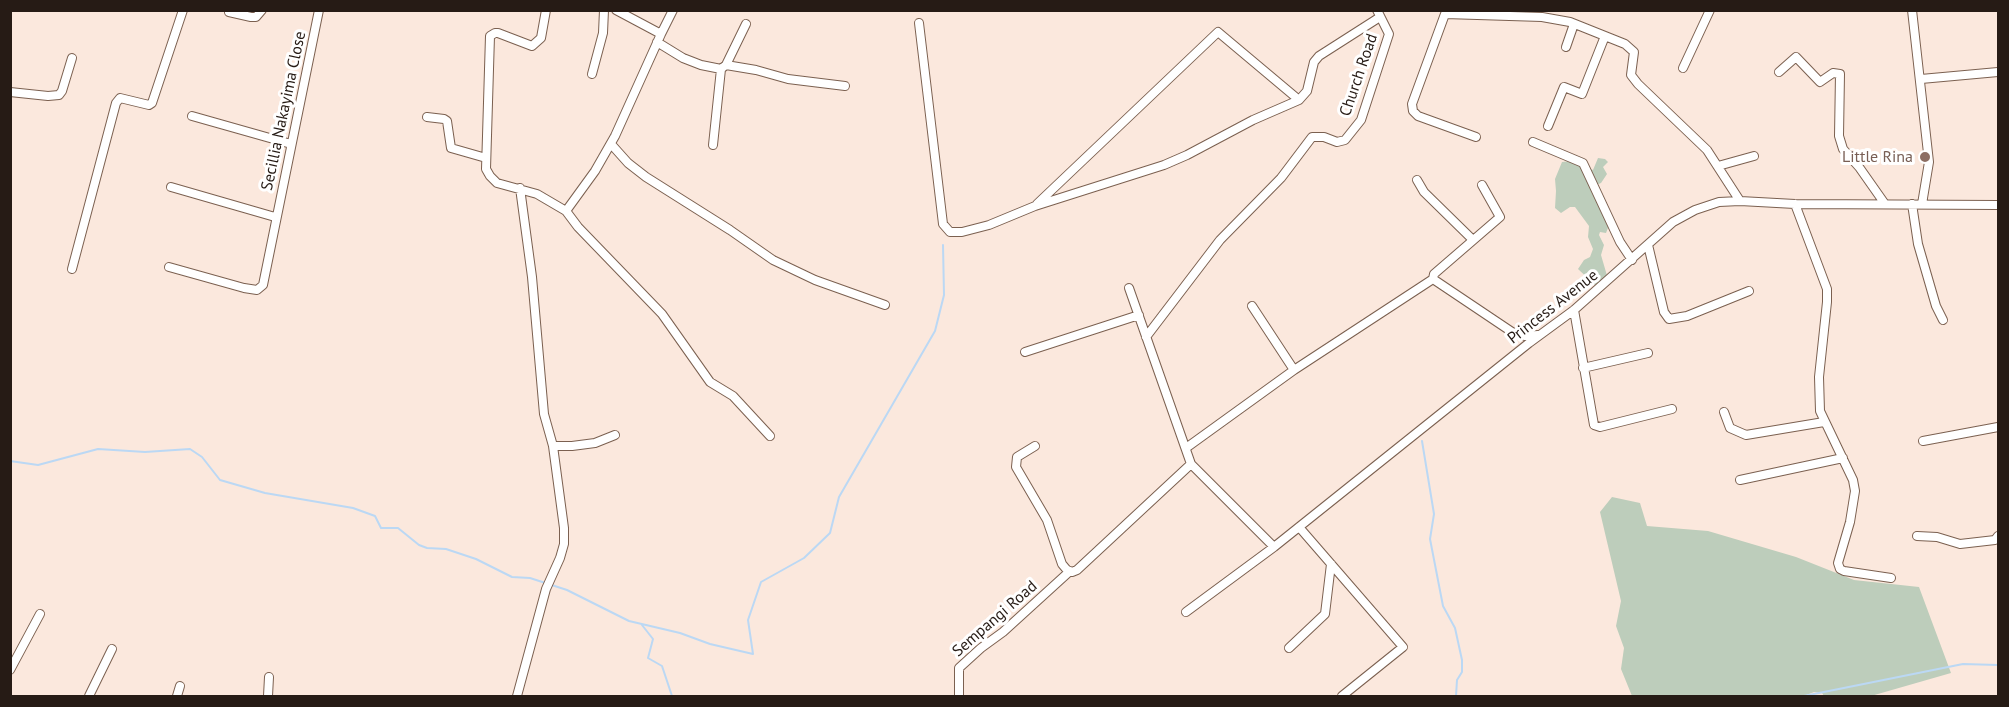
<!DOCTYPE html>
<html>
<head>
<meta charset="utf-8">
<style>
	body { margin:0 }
	#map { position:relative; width:2009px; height:707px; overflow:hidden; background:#fbe8dd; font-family:"PT Sans",sans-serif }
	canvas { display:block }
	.frame { position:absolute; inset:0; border:12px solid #261b15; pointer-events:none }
</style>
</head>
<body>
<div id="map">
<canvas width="2009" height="707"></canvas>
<div class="frame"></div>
</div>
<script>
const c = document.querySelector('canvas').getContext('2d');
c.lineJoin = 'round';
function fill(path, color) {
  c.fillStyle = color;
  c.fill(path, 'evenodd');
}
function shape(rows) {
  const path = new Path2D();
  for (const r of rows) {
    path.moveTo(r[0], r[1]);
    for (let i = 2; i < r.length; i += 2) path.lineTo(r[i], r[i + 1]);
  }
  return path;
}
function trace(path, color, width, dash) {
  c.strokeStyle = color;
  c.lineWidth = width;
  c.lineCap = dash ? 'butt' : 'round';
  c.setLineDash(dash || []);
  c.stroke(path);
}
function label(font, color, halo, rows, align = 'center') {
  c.font = font + ' "PT Sans",sans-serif';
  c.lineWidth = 6;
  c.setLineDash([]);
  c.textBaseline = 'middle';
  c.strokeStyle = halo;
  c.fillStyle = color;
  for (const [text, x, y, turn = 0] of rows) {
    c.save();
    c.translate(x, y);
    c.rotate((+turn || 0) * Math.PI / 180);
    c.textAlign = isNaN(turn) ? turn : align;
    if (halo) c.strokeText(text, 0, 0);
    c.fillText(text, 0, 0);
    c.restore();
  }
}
fill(shape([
	[1598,158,1605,159,1608,162,1603,167,1607,174,1601,183,1596,185,1611,220,1606,233,1600,232,1599,235,1604,245,1601,255,1608,279,1596,286,1578,269,1584,260,1590,257,1593,249,1588,237,1589,226,1575,207,1570,207,1561,213,1555,208,1556,191,1555,179,1562,162,1571,161,1593,170],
	[1612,497,1640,503,1647,526,1708,531,1796,557,1854,580,1919,587,1951,673,1871,696,1824,696,1822,693,1814,692,1804,696,1632,696,1621,669,1624,648,1616,626,1621,601,1600,512]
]), '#bdcdbb');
trace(shape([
	[1422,441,1434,514,1430,539,1443,606,1455,628,1462,660,1462,672,1457,680,1456,696],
	[10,461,38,465,98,449,145,452,190,449,202,457,220,480,265,493,353,508,375,516,381,528,398,528,419,545,427,548,446,549,476,559,512,577,530,578,567,590,629,621,680,633,710,644,753,654,748,620,761,582,804,558,830,533,839,497,935,331,944,295,943,245],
	[642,625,653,639,648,658,662,666,672,696],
	[1804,696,1963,664,1998,665]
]), '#bbd8f4', 2);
const minor = shape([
	[546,10,541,38,532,46,498,33,495,33,490,36,486,169,490,176,497,183,537,194,566,211,578,227,662,314,710,382,733,396,770,436],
	[616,10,661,34],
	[1912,10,1929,162,1922,204],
	[229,12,251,17,256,17,262,10],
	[919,23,943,224,950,232,962,232,989,225,1035,206,1164,165,1187,155,1253,120,1299,100,1307,91,1314,62,1319,56,1380,17],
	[657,42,683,58,701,65,721,69,726,65,756,70,788,79,845,86],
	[1566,47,1574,24],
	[726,65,746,24],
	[1683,68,1710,10],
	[1779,72,1796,57,1820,82,1833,73,1840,74,1839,136,1843,149,1859,167,1885,204],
	[592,74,603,33,604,10],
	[1921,79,1998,72],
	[10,92,48,96,59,95,62,91,72,58],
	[192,116,291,144],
	[427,117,444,119,447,121,451,148,486,158],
	[1548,126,1564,87,1582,94,1605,36],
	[1476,137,1418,116,1413,111,1412,104,1445,14,1542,17,1570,22,1625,44,1634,52,1631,75,1638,84,1707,150,1740,201],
	[1533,142,1583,163,1620,242,1632,260],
	[611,144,628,163,646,177,730,230,773,260,815,280,885,305],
	[713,145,721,69],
	[1718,166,1754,156],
	[1417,180,1424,192,1473,240],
	[171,187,275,217],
	[520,188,532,277,544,414,553,446,572,446,595,443,615,435],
	[1037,204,1218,32,1299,100],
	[1795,204,1827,289,1827,302,1819,377,1820,411,1853,480,1855,491,1850,522,1838,563,1840,569,1844,571,1891,578],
	[1912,204,1918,244,1936,306,1943,320],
	[566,211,595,171,615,136,661,34,673,10],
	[1648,245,1664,312,1669,319,1687,316,1749,291],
	[169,267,244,288,257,290,263,285,319,10],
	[72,269,116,103,120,98,149,105,152,103,183,10],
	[1433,279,1512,332,1525,336,1538,335],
	[1129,288,1191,464,1274,547],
	[1252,306,1294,370],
	[1574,310,1594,425,1600,427,1672,409],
	[1146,337,1220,240,1281,178,1312,137,1324,137,1337,142,1345,140,1361,120,1389,34,1377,10],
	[1025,352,1139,315],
	[1583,368,1648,353],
	[1724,412,1730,428,1746,435,1824,422],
	[1923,441,1998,427],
	[1035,446,1017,457,1016,467,1047,520,1062,564,1067,570,1072,572,1077,570,1191,464],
	[1186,448,1294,370,1433,279,1434,274,1500,217,1482,185],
	[1740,480,1843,458],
	[1299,527,1403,647,1342,696],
	[1917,536,1937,537,1960,544,1995,540,1998,536],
	[1186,612,1274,547,1529,343,1574,310,1673,222,1695,210,1719,202,1740,201,1795,204,1998,205],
	[1289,648,1325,614,1331,564],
	[10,670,40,614],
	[89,696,112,649],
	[177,696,180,686],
	[268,696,269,677],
	[517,696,546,589,560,558,564,544,564,528,553,446],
	[959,696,959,668,981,648,1003,632,1070,571]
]);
trace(minor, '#7b6050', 10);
trace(minor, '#fff', 8);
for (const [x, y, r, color] of [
	[1925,157,6,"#8d6e63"]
]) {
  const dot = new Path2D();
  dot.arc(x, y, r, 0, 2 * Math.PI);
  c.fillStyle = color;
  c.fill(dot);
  trace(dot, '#fff', 2);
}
label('16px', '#261b15', '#fff', [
	["Church Road",1359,75,-71],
	["Secillia Nakayima Close",284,111,-78],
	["Princess Avenue",1553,307,-38],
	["Sempangi Road",995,619,-41]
]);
label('16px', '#785e54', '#fff', [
	["Little Rina",1913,157]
], 'right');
</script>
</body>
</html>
